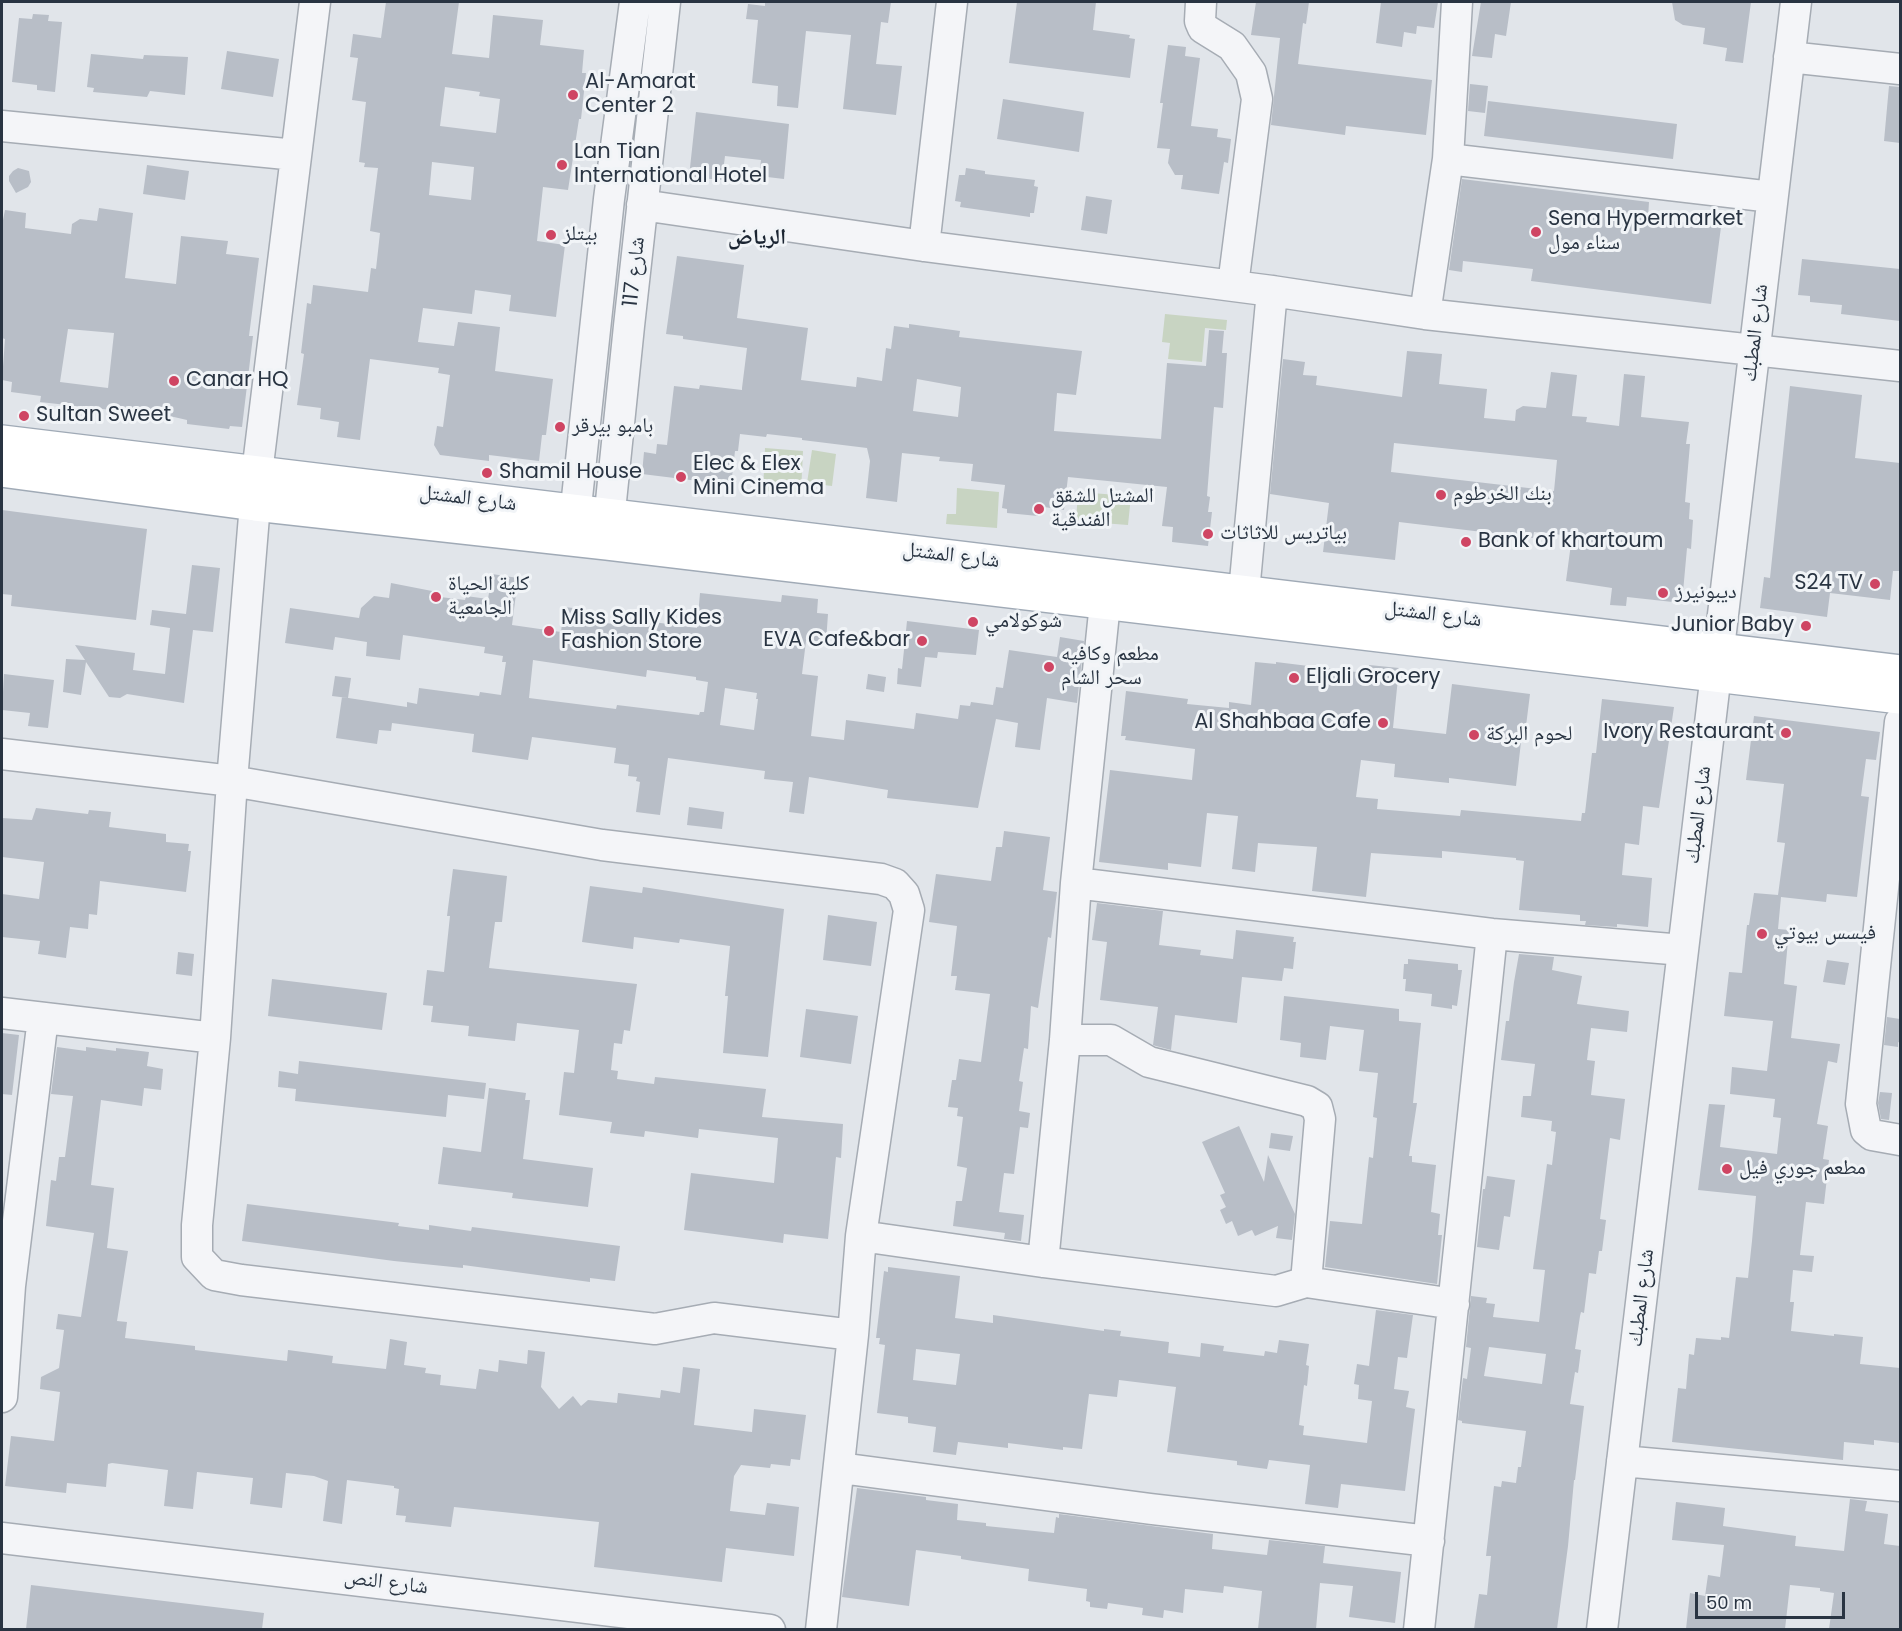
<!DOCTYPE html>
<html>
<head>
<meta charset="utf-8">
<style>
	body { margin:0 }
	#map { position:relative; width:1902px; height:1631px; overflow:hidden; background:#e1e5ea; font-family:Poppins,sans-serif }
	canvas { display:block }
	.frame { position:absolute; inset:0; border:3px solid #293442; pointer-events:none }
	.scale { position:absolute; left:1695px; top:1592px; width:150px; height:27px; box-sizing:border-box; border:3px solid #293442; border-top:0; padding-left:8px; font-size:18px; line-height:21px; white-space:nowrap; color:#293442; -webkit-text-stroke:4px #f1f4f7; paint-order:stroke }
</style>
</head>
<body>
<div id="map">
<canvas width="1902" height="1631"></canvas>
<div class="frame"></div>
<div class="scale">50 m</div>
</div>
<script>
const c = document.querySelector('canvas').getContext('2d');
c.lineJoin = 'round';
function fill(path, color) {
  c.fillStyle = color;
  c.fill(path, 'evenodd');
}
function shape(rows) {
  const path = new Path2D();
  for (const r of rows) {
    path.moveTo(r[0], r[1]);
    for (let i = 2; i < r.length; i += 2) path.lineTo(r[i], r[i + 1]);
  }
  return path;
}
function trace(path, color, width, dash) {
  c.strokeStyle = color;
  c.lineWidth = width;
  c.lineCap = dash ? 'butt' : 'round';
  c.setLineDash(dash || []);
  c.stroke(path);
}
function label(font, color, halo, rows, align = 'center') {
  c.font = font + ' Poppins,"Noto Naskh Arabic",sans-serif';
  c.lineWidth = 6;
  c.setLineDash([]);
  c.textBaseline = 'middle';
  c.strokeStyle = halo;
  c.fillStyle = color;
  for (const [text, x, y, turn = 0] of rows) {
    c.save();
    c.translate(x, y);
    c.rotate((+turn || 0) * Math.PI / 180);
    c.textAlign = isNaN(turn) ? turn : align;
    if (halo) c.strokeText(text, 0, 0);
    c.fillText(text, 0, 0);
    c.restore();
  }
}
fill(shape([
	[1165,314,1227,320,1226,330,1205,328,1202,362,1168,359,1170,343,1162,342],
	[765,448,803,451,801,493,763,491],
	[812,450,836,454,832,486,807,483],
	[957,488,999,492,997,528,946,524,947,514,956,514],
	[1078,492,1131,496,1128,525,1076,521]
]), '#c8d4c2');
fill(shape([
	[386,2,459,2,452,54,489,58,493,15,543,20,540,45,584,50,582,73,586,73,581,119,579,119,568,190,543,187,537,241,565,245,556,317,509,311,511,295,475,290,472,314,423,308,418,342,454,346,458,322,500,327,495,371,553,379,546,435,542,435,539,461,489,455,489,461,440,455,434,445,437,426,443,427,450,375,438,373,439,368,370,359,360,440,337,437,339,422,320,419,321,408,297,405,304,354,301,353,307,303,311,304,313,285,368,292,371,268,376,269,380,233,370,231,378,168,364,167,365,163,359,162,366,102,352,100,358,58,350,57,353,34,381,38],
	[445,87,480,92,479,96,500,99,496,133,440,126],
	[432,162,474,167,471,200,429,195],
	[765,2,891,2,888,23,881,22,876,64,902,66,896,115,843,109,851,35,806,31,798,108,777,106,778,86,752,83,758,20,746,19,748,4,765,6],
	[1017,2,1096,2,1093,30,1130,35,1129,38,1135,39,1130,78,1009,63],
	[1256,2,1309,2,1306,24,1303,23,1298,64,1432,80,1426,135,1346,126,1345,135,1271,125,1280,38,1251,35],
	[1381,2,1438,2,1434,28,1417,26,1416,34,1404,32,1402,47,1376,43],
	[1481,2,1511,2,1506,36,1495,34,1492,58,1472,56],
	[1672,2,1751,2,1743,63,1725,61,1727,48,1703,44,1705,28,1683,25,1675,20],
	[33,14,49,15,48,21,62,22,55,92,37,90,37,85,12,82,19,18,32,19],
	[1168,45,1186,47,1185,56,1200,58,1191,126,1218,129,1217,137,1231,139,1228,163,1224,162,1219,194,1181,189,1183,175,1175,175,1168,163,1170,149,1157,148,1163,103,1160,103],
	[227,51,279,59,273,97,221,89],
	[91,54,143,59,144,55,188,57,185,95,150,91,147,97,93,92,94,88,87,87],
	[1470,84,1488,86,1485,113,1468,111],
	[1889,86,1900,87,1900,143,1884,141],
	[1003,99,1084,112,1079,152,997,139],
	[1488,101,1677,124,1673,159,1484,136],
	[696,112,789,124,784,179,759,176,761,160,725,156,722,180,689,177],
	[147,165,189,171,185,200,143,194],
	[18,168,29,171,31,182,28,187,16,193,9,181,9,176,13,171],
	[966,168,985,171,985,174,1035,180,1034,186,1038,187,1034,213,1030,213,1030,217,960,207,961,202,955,201,959,175,965,175],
	[1462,179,1649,202,1648,218,1721,227,1711,304,1531,281,1533,269,1463,261,1462,272,1449,270],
	[1086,196,1112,200,1107,234,1081,230],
	[99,208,133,213,125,278,176,284,181,236,228,241,226,254,259,258,249,336,253,336,242,427,230,426,229,429,187,424,187,420,174,417,40,402,41,396,11,392,12,382,2,380,5,339,2,338,2,225,5,210,26,213,25,228,71,234,72,224,80,219,97,221],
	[68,329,114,333,108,388,60,382],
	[677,256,744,265,737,318,808,328,801,380,856,387,857,377,882,381,886,348,891,349,894,326,909,328,909,324,960,331,959,337,1082,351,1076,395,1057,393,1054,431,1161,439,1167,363,1206,366,1209,330,1224,331,1222,353,1227,353,1223,408,1214,407,1207,496,1210,497,1208,512,1212,512,1208,546,1172,542,1173,527,1162,526,1167,487,1068,477,1064,510,1044,507,1043,513,1038,513,1038,516,1007,513,1007,509,1002,508,1005,485,971,481,973,464,939,461,940,457,902,453,897,502,866,498,870,461,867,448,802,440,802,438,767,434,766,437,740,434,738,451,735,451,731,485,642,474,644,452,656,454,657,444,667,445,674,386,699,389,700,385,742,390,742,388,747,348,683,339,683,336,666,334],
	[917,379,961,387,958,417,913,411],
	[1802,259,1900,269,1900,321,1841,314,1842,305,1810,302,1810,296,1798,295],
	[1407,351,1442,354,1439,384,1487,389,1484,418,1515,421,1516,410,1523,406,1546,408,1551,372,1577,375,1572,416,1587,417,1586,422,1619,426,1624,374,1645,376,1641,417,1689,422,1686,444,1690,444,1685,502,1690,503,1689,519,1693,520,1691,549,1687,548,1682,603,1627,597,1626,606,1610,605,1612,588,1566,581,1572,536,1534,532,1533,538,1399,522,1395,560,1323,552,1329,503,1270,494,1283,359,1305,362,1303,375,1317,376,1316,385,1402,397],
	[1394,443,1557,460,1554,491,1391,472],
	[1790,386,1862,395,1855,458,1900,463,1900,571,1893,571,1890,600,1830,593,1827,617,1760,608,1764,577,1770,578],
	[2,510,147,529,136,620,11,606,12,595,2,594],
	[192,565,220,568,213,632,193,630,184,703,127,694,120,698,109,697,86,662,81,695,63,692,66,659,85,660,75,645,135,653,133,670,165,674,170,628,150,625,152,610,186,614],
	[492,574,518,578,512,625,561,632,564,607,582,609,580,620,623,625,624,618,697,628,700,593,781,602,782,595,818,599,817,613,828,614,826,642,806,641,802,674,818,676,811,736,844,740,846,720,914,729,916,713,958,719,960,705,970,706,971,702,993,705,996,687,1003,688,1009,650,1057,657,1060,637,1084,641,1077,703,1047,698,1040,750,1015,747,1018,723,996,719,978,808,887,798,888,790,809,777,804,814,789,812,793,782,764,779,765,771,668,758,660,815,636,812,640,782,636,781,637,777,628,776,629,765,614,763,616,748,532,737,528,760,472,752,474,734,392,723,391,731,379,730,377,744,336,738,342,697,407,707,407,702,417,704,419,688,479,696,480,692,501,695,506,662,502,662,503,656,484,653,485,647,403,635,400,660,366,656,367,642,335,637,333,650,285,643,290,608,359,618,361,608,374,596,389,598,391,583,432,591,432,596,465,600,466,596,488,599],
	[533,660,646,677,647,670,696,677,696,680,708,682,704,712,700,712,699,715,617,705,616,709,529,698],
	[725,688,757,693,756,699,758,699,754,730,720,725],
	[907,621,979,630,976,655,938,652,937,658,925,657,921,687,897,684,898,668,902,669],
	[1255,662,1276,664,1276,662,1357,672,1368,672,1369,665,1399,668,1393,728,1446,734,1452,684,1530,694,1524,742,1521,742,1516,786,1449,778,1449,783,1394,777,1395,764,1361,760,1356,797,1378,799,1377,809,1460,816,1461,810,1581,821,1582,813,1585,813,1592,753,1596,753,1602,699,1674,707,1659,808,1643,806,1639,845,1625,843,1622,875,1652,878,1648,927,1617,924,1617,927,1585,925,1586,921,1580,921,1580,915,1519,910,1524,861,1516,860,1516,858,1442,851,1442,858,1371,853,1366,897,1312,891,1317,847,1258,843,1255,872,1232,869,1238,816,1207,813,1201,867,1168,863,1168,870,1099,862,1110,770,1192,780,1195,749,1125,740,1126,736,1121,736,1126,691,1188,699,1187,704,1229,708,1229,702,1251,705],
	[4,674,54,680,48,728,28,726,30,713,2,710],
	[868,674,886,677,884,692,866,689],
	[335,676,351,678,348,698,332,696],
	[1754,716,1880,732,1876,760,1866,759,1861,796,1869,797,1857,897,1827,894,1826,902,1781,897,1778,929,1789,930,1784,984,1797,986,1791,1038,1840,1044,1837,1063,1828,1061,1817,1124,1828,1126,1823,1159,1829,1160,1824,1204,1806,1202,1800,1255,1814,1256,1812,1272,1793,1270,1790,1302,1794,1302,1791,1331,1834,1336,1834,1334,1863,1337,1860,1364,1900,1368,1900,1443,1874,1440,1874,1445,1844,1442,1843,1460,1672,1442,1678,1388,1686,1389,1689,1354,1694,1355,1696,1338,1721,1340,1721,1337,1729,1338,1736,1277,1748,1278,1752,1241,1756,1196,1698,1190,1709,1104,1725,1105,1720,1147,1777,1154,1781,1118,1773,1117,1775,1099,1730,1094,1732,1067,1767,1071,1773,1021,1724,1016,1729,972,1742,973,1747,925,1749,925,1754,893,1778,895,1785,843,1777,842,1784,784,1746,780],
	[689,807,724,812,722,829,687,825],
	[36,808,88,814,89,810,111,812,109,827,166,834,166,842,189,844,188,851,191,851,186,892,100,881,97,915,89,914,88,929,70,927,66,958,38,954,40,941,2,937,2,894,39,899,44,862,2,857,2,818,32,820],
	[1004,831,1050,837,1043,890,1057,892,1051,938,1048,937,1038,1008,1031,1006,1028,1049,1024,1048,1019,1081,1023,1082,1019,1111,1030,1113,1028,1128,1020,1127,1014,1174,1004,1173,999,1212,1024,1215,1021,1241,1004,1239,1005,1233,953,1226,956,1201,962,1201,967,1168,957,1166,963,1117,957,1116,958,1108,948,1107,952,1080,956,1080,959,1059,981,1062,990,994,955,990,957,976,951,976,957,926,929,922,936,874,991,881,996,847,1002,847],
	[453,869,507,876,502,922,495,922,489,968,637,984,630,1031,624,1030,622,1044,614,1043,611,1070,618,1071,617,1079,654,1084,655,1077,766,1089,762,1117,843,1124,841,1158,836,1157,828,1239,784,1234,783,1243,684,1230,691,1173,774,1183,778,1138,699,1129,698,1138,645,1131,644,1137,610,1133,612,1122,559,1115,564,1072,574,1073,579,1030,517,1023,515,1041,468,1036,469,1026,431,1022,433,1006,423,1005,427,970,444,972,450,916,447,916],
	[590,886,642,893,643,887,784,909,768,1057,723,1053,728,996,725,996,730,946,680,939,679,943,634,937,633,949,582,942],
	[1097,903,1163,911,1159,945,1201,950,1200,955,1233,959,1236,930,1294,937,1293,942,1296,942,1293,969,1284,968,1282,981,1242,977,1237,1023,1175,1015,1171,1050,1156,1046,1153,1045,1158,1007,1100,1000,1107,942,1092,940],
	[828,915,877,922,871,966,823,960],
	[178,952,194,954,192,976,176,974],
	[1519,954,1554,957,1552,970,1582,976,1577,1004,1629,1011,1627,1032,1591,1028,1587,1060,1595,1061,1591,1095,1625,1099,1620,1140,1610,1138,1600,1219,1606,1220,1602,1251,1599,1251,1596,1274,1589,1273,1584,1313,1581,1312,1580,1316,1575,1349,1581,1350,1578,1373,1575,1372,1570,1404,1584,1406,1575,1480,1574,1480,1568,1546,1557,1629,1474,1629,1479,1594,1487,1595,1491,1556,1486,1556,1494,1486,1501,1487,1502,1481,1516,1483,1518,1467,1521,1467,1526,1431,1462,1423,1462,1421,1458,1420,1463,1378,1467,1379,1471,1348,1466,1347,1471,1296,1487,1298,1486,1303,1495,1304,1493,1317,1539,1322,1545,1270,1533,1269,1547,1164,1552,1165,1556,1132,1551,1131,1552,1121,1521,1117,1523,1096,1531,1096,1535,1064,1501,1060,1506,1021,1509,1021,1514,982],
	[1489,1347,1546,1354,1542,1384,1484,1376],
	[1408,959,1458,964,1458,970,1462,970,1457,1006,1452,1005,1452,1009,1431,1006,1432,994,1405,991,1406,979,1403,979,1404,964,1408,964],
	[1827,960,1849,963,1845,985,1823,982],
	[272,979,387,993,382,1030,268,1016],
	[1284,996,1399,1009,1399,1021,1421,1023,1413,1103,1417,1103,1409,1156,1412,1156,1412,1162,1436,1165,1431,1212,1440,1214,1438,1235,1442,1235,1437,1284,1325,1267,1330,1221,1362,1224,1369,1157,1373,1158,1377,1118,1373,1117,1378,1073,1359,1071,1364,1030,1330,1026,1326,1060,1300,1057,1301,1043,1280,1040],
	[806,1009,858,1016,851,1064,800,1057],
	[1887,1017,1900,1019,1900,1043,1898,1042,1898,1047,1884,1045],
	[2,1033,19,1035,12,1095,2,1094],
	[57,1047,86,1051,86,1047,116,1051,116,1048,149,1052,147,1066,163,1069,161,1090,144,1088,142,1106,101,1100,91,1185,114,1188,107,1248,128,1251,117,1321,127,1322,125,1338,195,1346,195,1350,287,1361,288,1350,333,1356,332,1363,386,1369,390,1339,407,1342,404,1365,426,1368,425,1373,441,1375,440,1385,476,1389,479,1369,498,1372,499,1360,527,1364,528,1350,545,1352,541,1387,559,1409,573,1396,581,1406,588,1400,617,1403,618,1393,660,1398,661,1390,680,1393,683,1367,700,1369,694,1425,752,1432,754,1409,806,1415,800,1460,791,1459,790,1466,771,1464,770,1468,741,1465,734,1476,730,1511,765,1515,767,1503,799,1507,794,1556,726,1548,722,1582,594,1567,599,1522,454,1507,451,1527,405,1522,406,1516,396,1515,399,1489,394,1488,394,1486,347,1480,342,1524,323,1521,328,1481,314,1476,286,1473,282,1508,250,1504,253,1478,197,1472,193,1509,164,1506,168,1470,112,1463,108,1464,106,1487,67,1483,66,1493,5,1486,11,1436,54,1441,60,1392,40,1389,41,1377,59,1368,64,1330,56,1329,58,1314,81,1317,94,1233,46,1226,51,1180,56,1181,59,1157,65,1157,73,1096,51,1094],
	[299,1061,486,1083,484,1099,448,1095,446,1117,295,1101,296,1089,278,1087,279,1071,298,1074],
	[489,1088,526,1093,525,1100,530,1100,523,1159,593,1168,588,1207,512,1198,513,1193,438,1184,443,1147,481,1152],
	[1880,1092,1892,1093,1889,1120,1881,1119,1878,1103],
	[1239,1126,1264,1182,1268,1155,1295,1214,1292,1240,1276,1238,1278,1226,1255,1236,1252,1230,1238,1236,1232,1221,1226,1224,1220,1210,1226,1207,1220,1195,1225,1193,1202,1142],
	[1271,1133,1293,1136,1290,1151,1269,1148],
	[1487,1176,1515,1180,1510,1217,1504,1216,1499,1250,1477,1247,1483,1189,1485,1189],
	[247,1204,399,1223,398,1226,429,1230,429,1225,471,1231,472,1227,620,1246,615,1281,590,1278,590,1282,463,1265,463,1268,394,1261,242,1241],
	[888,1267,960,1276,955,1318,993,1323,993,1315,1104,1331,1104,1329,1121,1331,1120,1336,1169,1342,1168,1353,1200,1357,1201,1343,1224,1346,1223,1351,1264,1356,1265,1351,1277,1353,1279,1340,1309,1344,1306,1365,1309,1366,1307,1386,1304,1385,1299,1425,1304,1426,1303,1435,1367,1443,1372,1401,1358,1399,1359,1385,1354,1384,1357,1364,1369,1366,1376,1310,1413,1315,1407,1358,1398,1357,1394,1389,1409,1391,1406,1407,1415,1409,1405,1491,1341,1484,1338,1508,1305,1504,1310,1465,1269,1460,1267,1469,1237,1465,1237,1461,1167,1452,1176,1387,1119,1380,1117,1397,1089,1394,1082,1449,1063,1447,1063,1450,1008,1443,1008,1448,958,1442,956,1455,933,1452,936,1427,908,1423,908,1417,877,1413,885,1345,879,1344,880,1338,876,1338,884,1271,888,1272],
	[916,1349,960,1354,956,1385,913,1380],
	[857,1488,926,1497,926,1500,958,1504,957,1520,986,1523,986,1526,1054,1533,1056,1517,1059,1518,1059,1514,1213,1534,1212,1549,1267,1555,1269,1540,1325,1546,1323,1563,1401,1572,1395,1623,1349,1617,1353,1586,1320,1583,1316,1629,1258,1629,1262,1591,1224,1586,1223,1593,1185,1589,1183,1613,1164,1610,1163,1618,1142,1615,1143,1608,1108,1603,1107,1609,1090,1607,1090,1602,1086,1601,1087,1589,1028,1581,1029,1569,973,1561,961,1559,961,1556,916,1550,909,1606,842,1597],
	[1850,1499,1867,1501,1865,1511,1888,1514,1884,1544,1900,1546,1900,1629,1829,1629,1834,1593,1820,1591,1820,1588,1790,1585,1785,1629,1686,1629,1690,1593,1705,1596,1708,1575,1720,1577,1724,1545,1672,1540,1676,1502,1725,1508,1723,1526,1796,1536,1795,1546,1844,1551],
	[31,1585,264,1613,262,1629,26,1629]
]), '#b8bec7');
const minor = shape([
	[1201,2,1200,21,1203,28,1232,46,1251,73,1257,99,1233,285],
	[1789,57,1900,69],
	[2,126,296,155],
	[1448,159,1772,197],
	[642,205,924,246,1272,291,1425,314,1900,366],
	[924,246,952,2],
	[1425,314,1448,159,1457,2],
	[257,473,315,2],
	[255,504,232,781,215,1038,197,1225,197,1257,214,1275,241,1280,655,1329,714,1318,853,1335],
	[573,535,609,199,635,2],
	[607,540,629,326,665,2],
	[1244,592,1272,291],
	[1900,722,1861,1104,1866,1130,1872,1135,1900,1140],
	[2,754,232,781,602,845,881,879,895,884,904,894,909,910,861,1236,853,1335,821,1630],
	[1076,883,1492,934,1683,950],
	[2,1013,215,1038],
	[1065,1040,1111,1040,1149,1062,1307,1101,1317,1107,1320,1119,1306,1282],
	[861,1236,1043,1262,1276,1291,1306,1282,1454,1304],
	[1043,1262,1065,1040,1076,883,1105,603],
	[2,1397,10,1286,43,1018],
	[1622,1461,1900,1486],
	[840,1468,1151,1509,1429,1541],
	[2,1538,770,1630],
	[1419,1630,1492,934],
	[1602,1630,1796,2]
]);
const major = shape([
	[2,442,1900,672],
	[2,470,255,504,607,543,1900,697]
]);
trace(minor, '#a6acb4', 33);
trace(major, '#a0aab6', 36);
trace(minor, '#f4f5f8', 30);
trace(major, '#fff', 33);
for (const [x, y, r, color] of [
	[573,95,6,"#cf4563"],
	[562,165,6,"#cf4563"],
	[1536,232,6,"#cf4563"],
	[551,235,6,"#cf4563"],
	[174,381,6,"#cf4563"],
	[24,416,6,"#cf4563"],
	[560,427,6,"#cf4563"],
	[487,473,6,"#cf4563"],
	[681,477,6,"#cf4563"],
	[1441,495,6,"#cf4563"],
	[1039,509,6,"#cf4563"],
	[1208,534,6,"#cf4563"],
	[1466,542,6,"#cf4563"],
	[1875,584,6,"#cf4563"],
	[1663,593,6,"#cf4563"],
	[436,597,6,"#cf4563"],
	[973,622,6,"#cf4563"],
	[1806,626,6,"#cf4563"],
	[549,631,6,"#cf4563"],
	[922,641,6,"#cf4563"],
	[1049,667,6,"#cf4563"],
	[1294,678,6,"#cf4563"],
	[1383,723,6,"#cf4563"],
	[1786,733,6,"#cf4563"],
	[1474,735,6,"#cf4563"],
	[1762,934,6,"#cf4563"],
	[1727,1169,6,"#cf4563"]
]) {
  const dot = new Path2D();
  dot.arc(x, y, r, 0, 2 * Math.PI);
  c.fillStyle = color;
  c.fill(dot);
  trace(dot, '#f1f4f7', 2);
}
label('21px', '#293442', '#f1f4f7', [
	["Al-Amarat",585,83],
	["Center 2",585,107],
	["Lan Tian",574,153],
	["International Hotel",574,177],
	["Sena Hypermarket",1548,220],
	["سناء مول",1548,244],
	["بيتلز",563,235],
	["Canar HQ",186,381],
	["Sultan Sweet",36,416],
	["بامبو بيرقر",572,427],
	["Elec & Elex",693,465],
	["Mini Cinema",693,489],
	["Shamil House",499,473],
	["بنك الخرطوم",1453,495],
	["المشتل للشقق",1051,497],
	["الفندقية",1051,521],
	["بياتريس للاثاثات",1220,534],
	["Bank of khartoum",1478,542],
	["S24 TV",1863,584,"right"],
	["كلية الحياة",448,585],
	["الجامعية",448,609],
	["ديبونيرز",1675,593],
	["Miss Sally Kides",561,619],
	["Fashion Store",561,643],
	["شوكولامي",985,622],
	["Junior Baby",1794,626,"right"],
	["EVA Cafe&bar",910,641,"right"],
	["مطعم وكافيه",1061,655],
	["سحر الشام",1061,679],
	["Eljali Grocery",1306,678],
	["Al Shahbaa Cafe",1371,723,"right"],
	["Ivory Restaurant",1774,733,"right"],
	["لحوم البركة",1486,735],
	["فيسس بيوتي",1774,934],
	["مطعم جوري فيل",1739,1169]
], 'left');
label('21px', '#293442', '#f1f4f7', [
	["شارع 117",635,272,-84],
	["شارع المطبك",1756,333,-83],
	["شارع المشتل",468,499,7],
	["شارع المشتل",951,556,7],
	["شارع المشتل",1433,615,7],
	["شارع المطبك",1699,815,-83],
	["شارع المطبك",1642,1298,-83],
	["شارع النص",386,1583,7]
]);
label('bold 22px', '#1b2532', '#f1f4f7', [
	["الرياض",757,238]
]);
</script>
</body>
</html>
